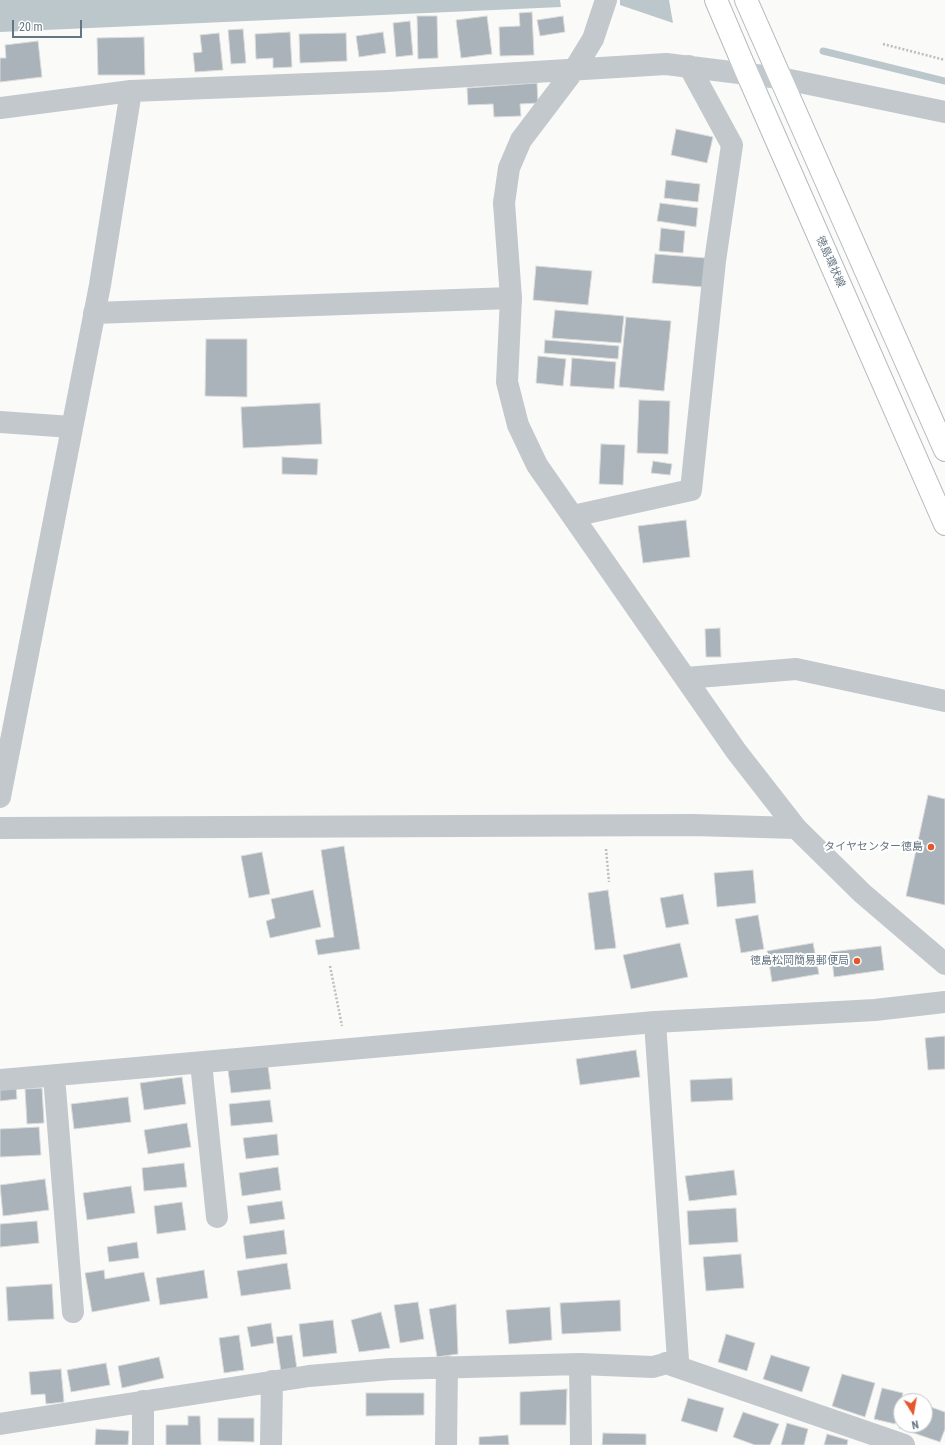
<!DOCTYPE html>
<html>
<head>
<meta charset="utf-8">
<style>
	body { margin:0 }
	#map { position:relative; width:945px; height:1445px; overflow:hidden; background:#fafaf8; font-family:"Roboto Condensed",sans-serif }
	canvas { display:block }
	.north { position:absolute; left:893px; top:1393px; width:40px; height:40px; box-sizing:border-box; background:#fff; border:1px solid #c1c8cd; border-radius:50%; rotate:169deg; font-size:11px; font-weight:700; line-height:16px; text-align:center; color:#657683 }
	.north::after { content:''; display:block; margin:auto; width:14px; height:18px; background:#e4572e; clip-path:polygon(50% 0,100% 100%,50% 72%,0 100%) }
	.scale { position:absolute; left:12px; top:20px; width:70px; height:18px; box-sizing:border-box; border:2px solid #657683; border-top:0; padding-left:5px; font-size:12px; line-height:14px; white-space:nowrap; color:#657683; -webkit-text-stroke:3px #fff; paint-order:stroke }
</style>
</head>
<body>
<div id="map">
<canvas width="945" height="1445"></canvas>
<div class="north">N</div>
<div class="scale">20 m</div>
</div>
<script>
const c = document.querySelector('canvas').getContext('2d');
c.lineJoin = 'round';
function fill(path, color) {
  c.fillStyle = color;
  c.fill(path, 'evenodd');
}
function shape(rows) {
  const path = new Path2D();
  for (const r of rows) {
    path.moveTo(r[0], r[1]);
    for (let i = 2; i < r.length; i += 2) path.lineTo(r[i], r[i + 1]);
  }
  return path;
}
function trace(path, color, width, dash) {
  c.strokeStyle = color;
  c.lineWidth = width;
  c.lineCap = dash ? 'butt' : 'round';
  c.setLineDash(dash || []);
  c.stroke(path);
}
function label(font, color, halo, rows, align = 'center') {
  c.font = font + ' "Roboto Condensed","Noto Sans JP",sans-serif';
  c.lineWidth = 4;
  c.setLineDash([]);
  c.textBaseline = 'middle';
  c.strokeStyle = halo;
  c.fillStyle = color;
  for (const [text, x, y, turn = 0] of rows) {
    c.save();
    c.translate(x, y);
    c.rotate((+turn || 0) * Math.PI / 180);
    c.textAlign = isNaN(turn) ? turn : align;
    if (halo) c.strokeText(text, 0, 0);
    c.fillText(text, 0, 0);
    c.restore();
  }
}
fill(shape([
	[0,0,560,0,561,7,0,32],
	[620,0,669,0,673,23,620,5]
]), '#bbc7cb');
trace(shape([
	[823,51,945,81]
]), '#bbc7cb', 7);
const building = shape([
	[532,12,534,55,500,56,499,27,520,26,519,13,532,12],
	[417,16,437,16,438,58,418,59,417,16],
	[487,16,492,54,461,58,456,20,487,16],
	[563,16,565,32,540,36,537,20,563,16],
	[410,21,413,55,396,57,393,23,410,21],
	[243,29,246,63,231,64,228,30,243,29],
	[290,32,292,67,273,68,273,58,256,59,255,34,290,32],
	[383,32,386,53,359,57,356,36,383,32],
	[219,33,223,70,195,72,193,53,202,52,200,35,219,33],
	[346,33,347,61,300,63,299,34,346,33],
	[144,37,145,75,98,75,97,38,144,37],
	[38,41,42,77,0,82,0,58,6,58,5,45,38,41],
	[537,83,538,103,520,104,521,116,494,117,493,104,468,105,467,88,537,83],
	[676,129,713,137,707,163,671,155,676,129],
	[666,180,700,184,698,202,664,198,666,180],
	[660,203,698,208,696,227,657,221,660,203],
	[661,228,685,231,683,253,659,251,661,228],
	[655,254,706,258,703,287,652,283,655,254],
	[536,266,592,271,588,305,533,300,536,266],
	[555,310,624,316,621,343,552,338,555,310],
	[626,317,671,321,664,391,619,387,626,317],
	[206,339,247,339,247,397,205,396,206,339],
	[545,340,619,346,618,359,544,353,545,340],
	[538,356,566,359,563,386,536,383,538,356],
	[572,358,616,362,614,389,570,386,572,358],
	[639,400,670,401,668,454,637,453,639,400],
	[320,403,322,444,243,448,241,407,320,403],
	[601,444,625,445,623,485,599,484,601,444],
	[282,457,318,459,317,475,282,474,282,457],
	[653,461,672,464,670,475,651,473,653,461],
	[686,520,690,557,643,563,638,526,686,520],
	[720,628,721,657,706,657,705,629,720,628],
	[928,795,945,799,945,905,906,896,928,795],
	[344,846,360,949,318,955,315,940,334,937,321,850,344,846],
	[262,852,270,894,249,898,241,856,262,852],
	[753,870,756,903,717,907,714,873,753,870],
	[313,890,321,927,270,938,266,921,275,918,271,899,313,890],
	[608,890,616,948,595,950,588,893,608,890],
	[683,894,689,924,666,928,660,898,683,894],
	[758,915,764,949,741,953,735,919,758,915],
	[680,943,688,977,631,989,623,955,680,943],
	[813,943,819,974,772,982,767,951,813,943],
	[881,946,884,970,834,977,831,952,881,946],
	[945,1036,945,1069,928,1070,925,1038,945,1036],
	[636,1050,640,1077,580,1085,576,1059,636,1050],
	[268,1066,271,1089,231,1093,228,1070,268,1066],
	[182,1077,186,1104,144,1110,140,1083,182,1077],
	[732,1078,733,1100,691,1102,690,1080,732,1078],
	[16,1087,17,1099,0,1101,0,1089,16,1087],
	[42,1088,44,1123,27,1124,25,1089,42,1088],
	[128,1097,131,1122,74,1129,71,1104,128,1097],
	[270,1100,273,1122,231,1126,229,1104,270,1100],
	[187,1123,191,1147,148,1154,144,1130,187,1123],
	[39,1127,41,1155,0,1157,0,1129,39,1127],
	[277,1134,279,1155,246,1159,243,1138,277,1134],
	[184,1163,187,1187,144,1191,142,1168,184,1163],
	[278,1167,281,1190,242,1196,239,1173,278,1167],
	[734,1170,737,1195,689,1201,685,1176,734,1170],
	[45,1179,49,1210,3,1216,0,1185,45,1179],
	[131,1186,135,1213,87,1220,83,1193,131,1186],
	[282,1201,285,1219,250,1224,247,1206,282,1201],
	[182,1202,186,1230,157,1234,154,1206,182,1202],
	[736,1208,738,1242,689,1245,687,1211,736,1208],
	[37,1221,39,1243,0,1247,0,1224,37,1221],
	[284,1230,287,1254,246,1259,243,1236,284,1230],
	[137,1242,139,1258,109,1262,107,1247,137,1242],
	[741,1254,744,1288,706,1291,703,1257,741,1254],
	[287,1263,291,1289,241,1296,237,1271,287,1263],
	[104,1270,105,1279,144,1272,150,1301,92,1312,85,1273,104,1270],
	[204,1270,208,1298,160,1305,156,1278,204,1270],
	[52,1284,54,1319,8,1321,6,1287,52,1284],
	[620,1300,621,1331,562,1334,560,1303,620,1300],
	[418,1302,424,1339,400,1343,394,1305,418,1302],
	[456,1304,458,1354,437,1357,429,1309,456,1304],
	[550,1307,552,1340,509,1344,506,1310,550,1307],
	[381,1312,390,1348,359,1352,351,1320,381,1312],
	[333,1320,337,1353,303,1357,299,1324,333,1320],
	[271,1323,274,1343,251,1347,247,1327,271,1323],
	[726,1334,755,1343,747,1371,718,1362,726,1334],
	[239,1335,244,1370,224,1373,219,1338,239,1335],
	[292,1335,297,1369,281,1372,276,1337,292,1335],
	[771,1355,810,1367,802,1392,763,1379,771,1355],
	[159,1357,164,1378,122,1388,118,1366,159,1357],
	[106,1363,110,1385,71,1392,67,1370,106,1363],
	[61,1369,64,1402,46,1404,45,1394,31,1395,29,1372,61,1369],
	[842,1374,875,1383,865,1417,832,1406,842,1374],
	[882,1388,903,1393,895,1424,874,1419,882,1388],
	[567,1389,566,1425,520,1425,520,1392,567,1389],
	[366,1393,424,1393,424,1415,366,1416,366,1393],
	[688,1398,724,1408,717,1432,681,1421,688,1398],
	[925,1405,945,1412,945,1429,940,1442,899,1428,901,1423,901,1425,925,1425,925,1405],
	[743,1412,779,1424,770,1445,755,1445,733,1437,743,1412],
	[188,1416,200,1416,201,1445,166,1445,166,1425,188,1425,188,1416],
	[218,1418,254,1418,254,1442,218,1441,218,1418],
	[787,1423,808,1429,804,1445,781,1445,787,1423],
	[96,1429,129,1431,128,1445,95,1445,96,1429],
	[603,1433,646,1434,646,1445,602,1445,603,1433],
	[827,1434,848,1440,847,1445,824,1445,827,1434],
	[508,1435,509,1445,479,1445,479,1437,508,1435]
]);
fill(building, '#aab3b9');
trace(building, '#dcdcda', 1);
const primary = shape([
	[716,0,747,73,945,524],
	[746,0,945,450]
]);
trace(primary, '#b5babe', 24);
trace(shape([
	[883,44,945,60],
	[606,849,609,882],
	[330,966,342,1026]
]), '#bbbfc2', 2.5, [2, 2]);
trace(shape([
	[0,108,131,91],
	[504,203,509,168,521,140,574,70,593,39,606,0],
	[94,313,511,298],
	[0,422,71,427],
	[573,516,691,490,715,261,732,145,689,66],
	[686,678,796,669,945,701],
	[0,797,100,285,131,91,387,81,666,64,780,78],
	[0,828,693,825,796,828],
	[201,1063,217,1217],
	[54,1076,73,1312],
	[0,1080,655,1022,875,1010,945,1002],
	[666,1363,904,1445],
	[580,1364,581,1445],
	[143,1401,143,1445],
	[0,1424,309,1376,391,1369,580,1364,653,1367,678,1360,655,1022],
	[271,1445,272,1381],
	[446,1445,447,1367]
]), '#c3c8cc', 22);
trace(shape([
	[780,78,945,112],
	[504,203,511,298,507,382,518,425,537,465,736,751,796,828,862,893,945,964]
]), '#c3c8cc', 22);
trace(primary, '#fff', 22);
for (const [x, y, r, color] of [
	[931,847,4,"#e4572e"],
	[857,961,4,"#e4572e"]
]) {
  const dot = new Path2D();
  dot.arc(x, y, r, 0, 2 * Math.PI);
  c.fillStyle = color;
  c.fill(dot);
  trace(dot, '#fff', 1.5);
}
label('11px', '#657683', '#fff', [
	["徳島環状線",830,262,66]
]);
label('11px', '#657683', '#fff', [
	["タイヤセンター徳島",923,847],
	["徳島松岡簡易郵便局",849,961]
], 'right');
</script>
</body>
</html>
